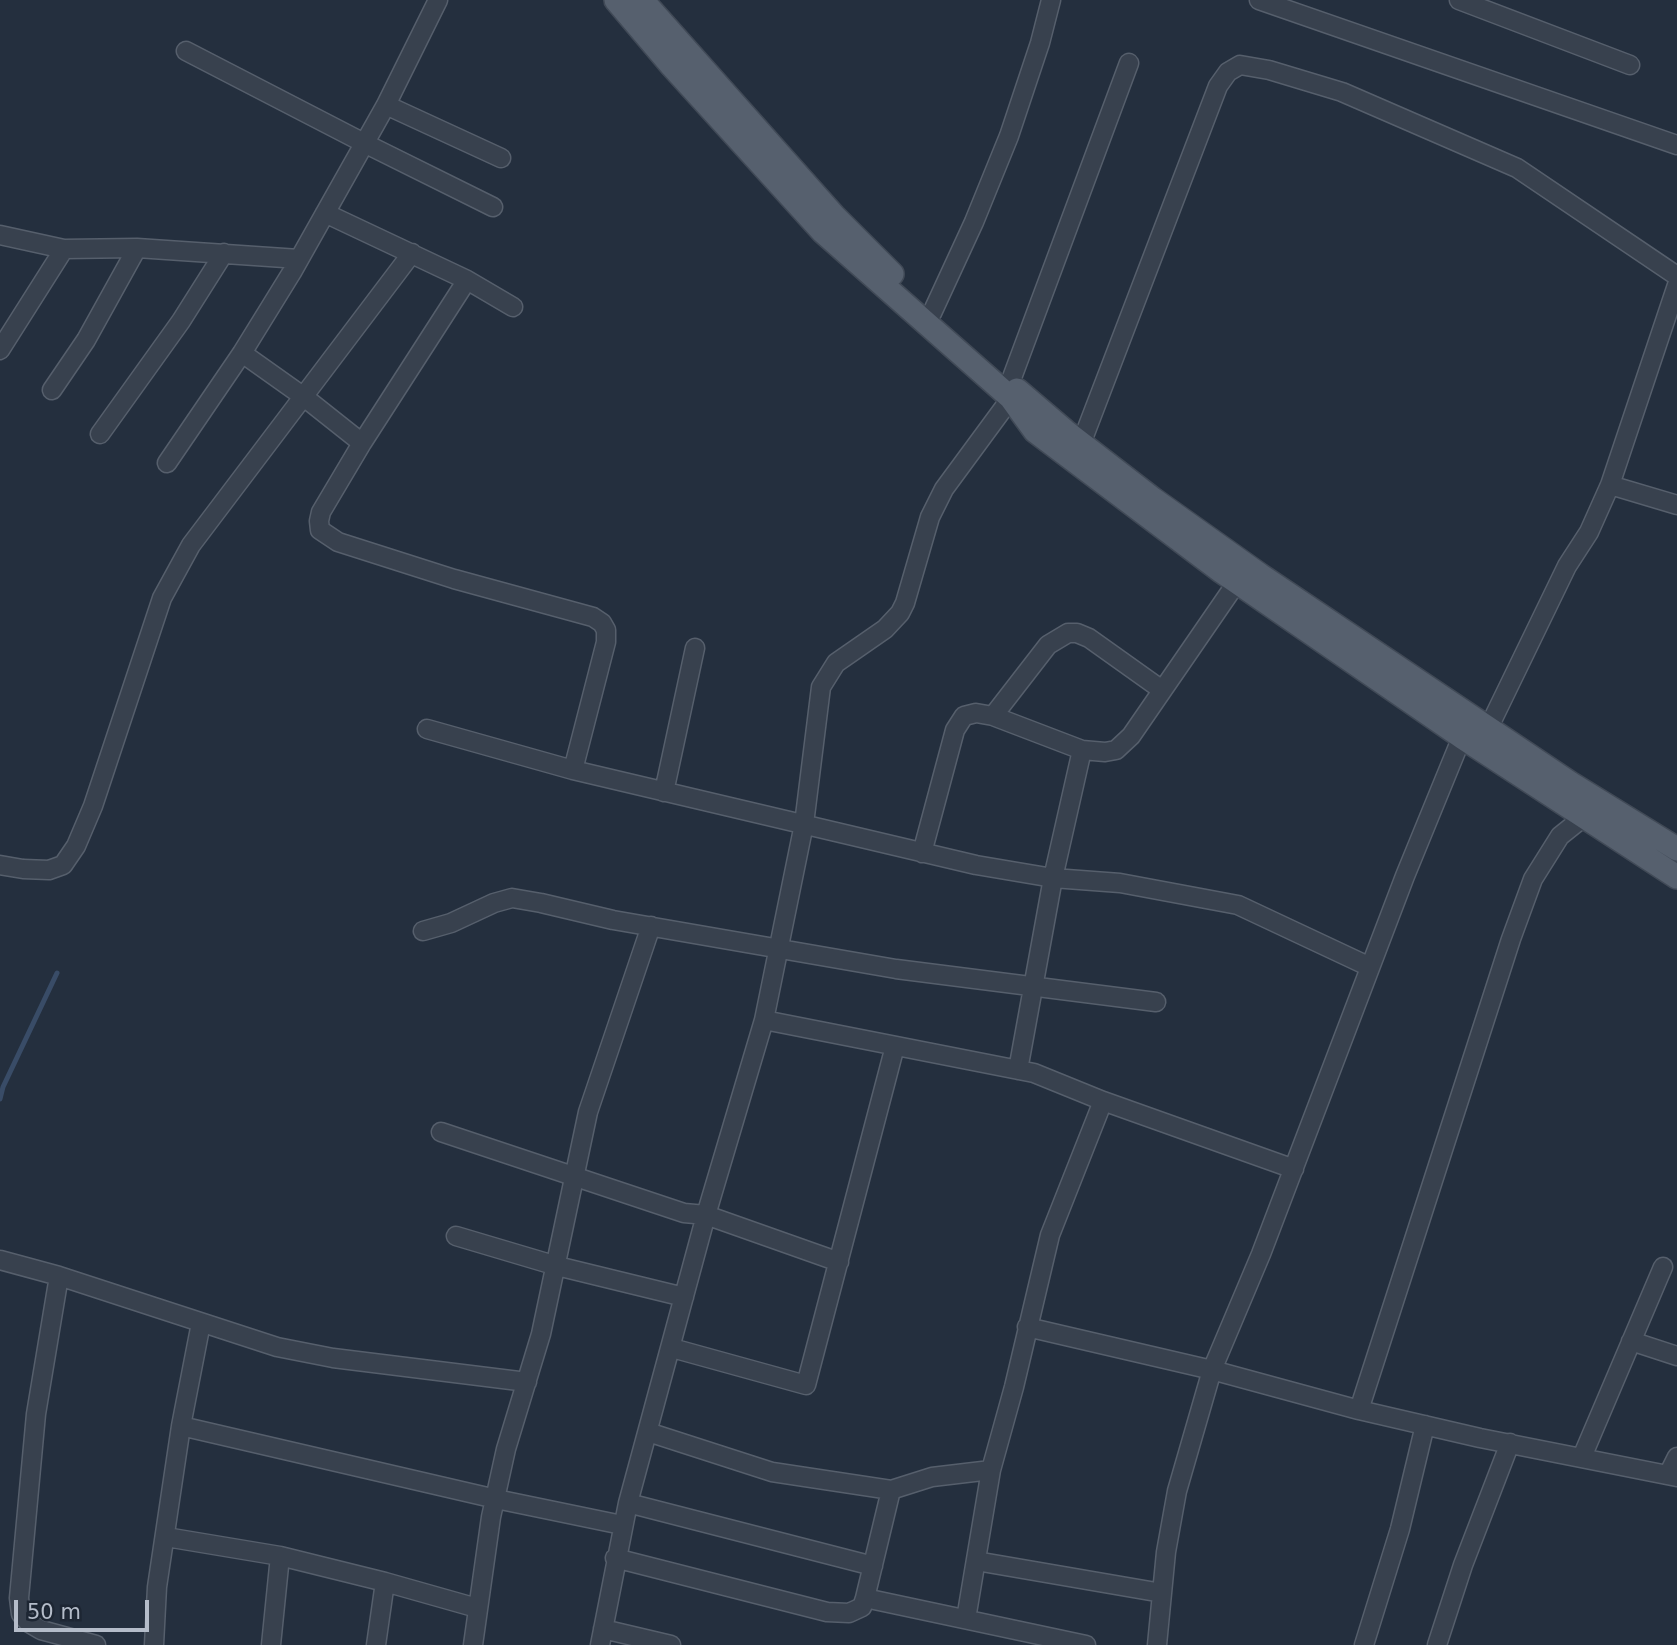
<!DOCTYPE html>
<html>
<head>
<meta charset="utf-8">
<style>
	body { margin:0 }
	#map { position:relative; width:1677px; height:1645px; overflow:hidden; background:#242f3e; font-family:"DejaVu Sans",sans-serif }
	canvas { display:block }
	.scale { position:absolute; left:14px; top:1600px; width:135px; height:32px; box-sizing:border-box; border:4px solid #b4bcc9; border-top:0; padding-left:9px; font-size:21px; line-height:24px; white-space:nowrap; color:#b4bcc9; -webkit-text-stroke:5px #1d2633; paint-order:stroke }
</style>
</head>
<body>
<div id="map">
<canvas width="1677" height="1645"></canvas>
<div class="scale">50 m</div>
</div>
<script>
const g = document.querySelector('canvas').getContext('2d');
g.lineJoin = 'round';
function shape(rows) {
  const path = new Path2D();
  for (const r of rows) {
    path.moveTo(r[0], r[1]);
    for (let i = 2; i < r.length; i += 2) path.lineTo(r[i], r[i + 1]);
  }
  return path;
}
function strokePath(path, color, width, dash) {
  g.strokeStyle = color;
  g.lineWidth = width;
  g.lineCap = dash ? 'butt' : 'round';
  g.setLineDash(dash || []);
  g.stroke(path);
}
strokePath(shape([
	[0,1099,3,1087,57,973]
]), '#394c67', 5);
const minor = shape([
	[1259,0,1677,145],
	[1459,0,1630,65],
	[186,51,364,143,493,207],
	[386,105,501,158],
	[325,213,467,280,513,307],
	[0,235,64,249,137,248,299,259],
	[467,280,362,443,321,512,319,521,320,530,338,542,454,579,593,617,602,623,606,630,606,642,573,770],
	[932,313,974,222,1009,136,1040,43,1051,0],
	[0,350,64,249],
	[242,353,304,397,362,443],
	[1010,383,1129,63],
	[52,390,86,340,137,248],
	[100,434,181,321,224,253],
	[1081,444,1218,86,1228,72,1240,65,1269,70,1342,92,1517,168,1677,276],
	[167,463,242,353,292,272,386,105,438,0],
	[1610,485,1677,505],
	[993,716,1048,645,1068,633,1077,633,1089,638,1162,690],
	[427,729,573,770,976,865,1053,878,1120,883,1238,905,1370,967],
	[1488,729,1567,566,1589,532,1610,485,1677,285],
	[664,792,695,648],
	[922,853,955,730,964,716,976,713,993,716,1082,750,1105,752,1116,750,1131,736,1237,582],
	[0,865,23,869,49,870,63,865,76,846,93,806,162,598,191,545,412,253],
	[423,931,451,923,494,903,512,898,541,903,613,920,896,969,1156,1002],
	[764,1020,1034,1073,1103,1101,1050,1235,1014,1387,991,1470,966,1619],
	[1018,1070,1053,878,1082,750],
	[1103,1101,1294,1169],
	[441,1132,684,1213,706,1215,839,1262],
	[456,1236,557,1266,684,1297],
	[0,1260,59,1276,277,1347,333,1358,527,1382],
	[59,1276,36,1414,19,1598,21,1614,29,1623,41,1630,96,1645],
	[1027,1327,1212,1370,1359,1410,1480,1438,1677,1477],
	[1631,1341,1677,1356],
	[672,1348,806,1385,895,1046],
	[1359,1410,1511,939,1533,879,1560,836,1585,816],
	[181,1426,496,1499,622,1525],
	[648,1432,772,1472,891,1490,932,1477,991,1470],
	[1582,1457,1663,1267],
	[1668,1475,1677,1457],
	[628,1503,873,1566],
	[166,1537,280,1556,385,1582,477,1608],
	[615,1558,827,1612,849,1613,862,1607,865,1598,891,1490],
	[976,1561,1162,1593],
	[865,1598,1086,1645],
	[603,1629,671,1645],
	[154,1645,157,1587,181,1426,201,1323],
	[271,1645,280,1556],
	[376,1645,385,1582],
	[473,1645,491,1517,506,1449,541,1334,588,1112,651,926],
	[600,1645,628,1503,706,1215,764,1020,804,824,821,687,836,663,885,629,900,613,905,603,930,517,944,489,1011,398],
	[1157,1645,1166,1552,1177,1491,1212,1370,1261,1254,1405,876,1466,727],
	[1364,1645,1400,1529,1425,1425],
	[1437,1645,1463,1565,1510,1443]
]);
const major = shape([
	[616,0,672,66,823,232,1011,398,1035,431,1221,571,1462,737,1677,877],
	[642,0,834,216,892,274],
	[1017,390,1065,431,1153,499,1260,575,1570,783,1677,849]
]);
strokePath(minor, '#565f6c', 21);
strokePath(major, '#414a57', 26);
strokePath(minor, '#38414e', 18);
strokePath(major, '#56606e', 23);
</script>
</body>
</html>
